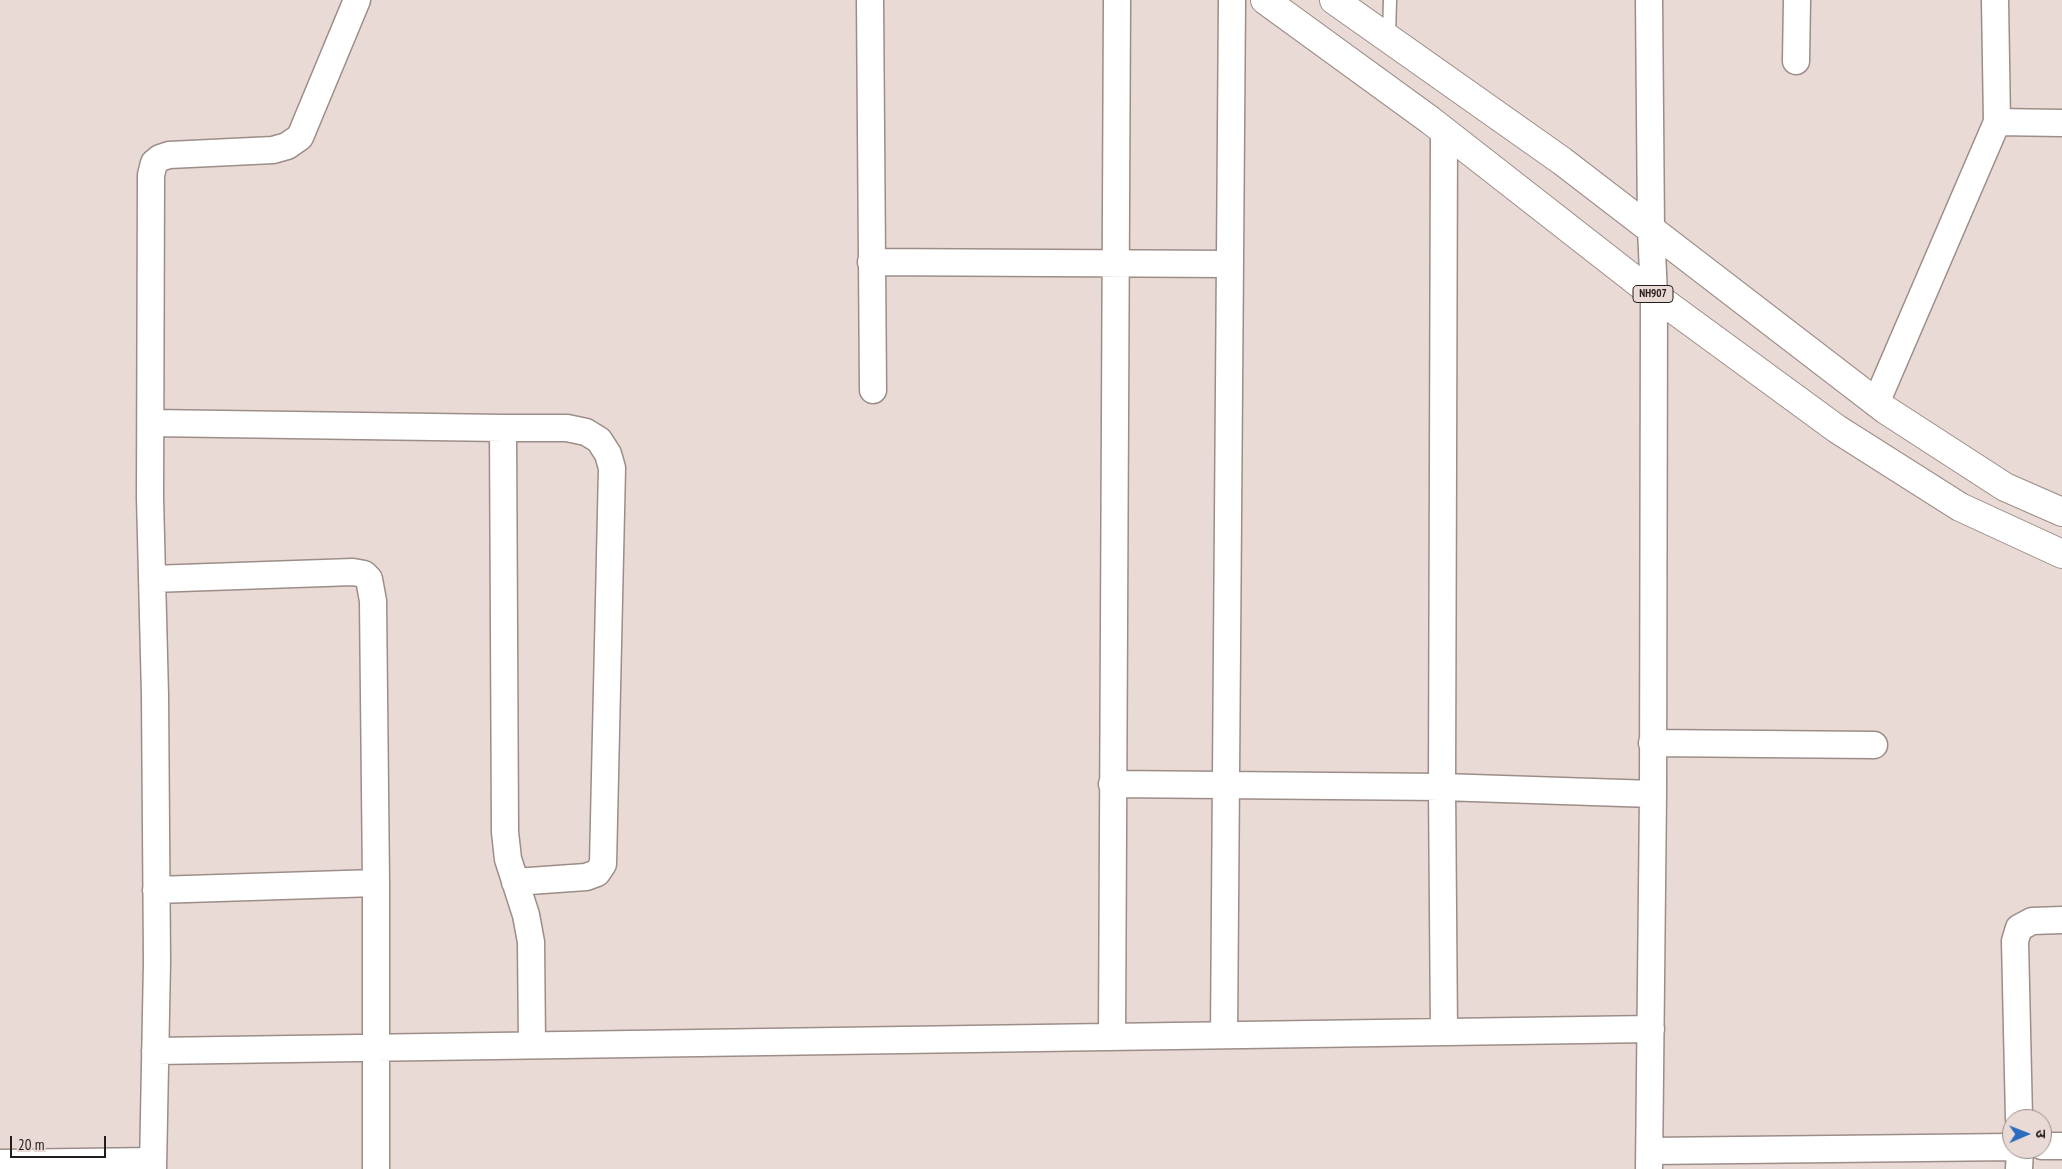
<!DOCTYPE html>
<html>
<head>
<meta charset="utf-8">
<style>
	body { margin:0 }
	#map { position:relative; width:2062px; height:1169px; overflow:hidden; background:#eadad5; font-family:"PT Sans Narrow","Noto Sans Devanagari",sans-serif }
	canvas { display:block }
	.north { position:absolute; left:2002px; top:1109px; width:50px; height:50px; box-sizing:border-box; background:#eadad5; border:1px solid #9a8e8b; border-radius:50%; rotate:89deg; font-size:14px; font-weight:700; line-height:20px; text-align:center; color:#231d1b }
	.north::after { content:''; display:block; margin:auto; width:18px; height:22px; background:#2a6dbf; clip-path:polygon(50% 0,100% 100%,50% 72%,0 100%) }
	.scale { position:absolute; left:10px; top:1136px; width:96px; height:22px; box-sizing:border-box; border:2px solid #231d1b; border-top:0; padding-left:6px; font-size:15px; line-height:18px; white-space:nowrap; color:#231d1b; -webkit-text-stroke:4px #eadad5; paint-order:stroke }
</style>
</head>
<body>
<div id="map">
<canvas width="2062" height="1169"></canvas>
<div class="north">उ</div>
<div class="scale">20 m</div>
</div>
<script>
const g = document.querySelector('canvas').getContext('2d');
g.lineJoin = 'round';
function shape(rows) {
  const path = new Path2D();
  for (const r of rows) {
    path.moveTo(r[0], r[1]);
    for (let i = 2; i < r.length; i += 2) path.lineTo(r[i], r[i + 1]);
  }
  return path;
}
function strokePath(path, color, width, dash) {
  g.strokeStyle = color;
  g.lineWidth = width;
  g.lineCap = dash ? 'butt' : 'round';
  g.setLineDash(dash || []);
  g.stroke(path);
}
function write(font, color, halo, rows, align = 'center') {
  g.font = font + ' "PT Sans Narrow",sans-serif';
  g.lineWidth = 5;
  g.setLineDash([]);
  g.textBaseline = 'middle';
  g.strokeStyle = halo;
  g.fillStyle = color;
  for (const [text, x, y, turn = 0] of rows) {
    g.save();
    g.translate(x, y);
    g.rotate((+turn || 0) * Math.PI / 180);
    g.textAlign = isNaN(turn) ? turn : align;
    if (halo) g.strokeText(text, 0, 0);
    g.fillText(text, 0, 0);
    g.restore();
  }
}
const lane = shape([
	[1389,37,1390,0]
]);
const street = shape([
	[870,0,873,390],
	[1649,0,1651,229,1654,295,1653,794,1649,1169],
	[1796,61,1797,0],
	[1997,122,2062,123],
	[1444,132,1442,787,1444,1032],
	[871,262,1230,264],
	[1876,403,1997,122,1995,0],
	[151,423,503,428,505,832,508,859,526,915,531,942,532,1045],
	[503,428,567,428,586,432,599,440,608,454,612,468,603,864,597,873,586,877,515,882],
	[152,579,353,572,364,574,369,579,373,601,376,883,376,1169],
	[1652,743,1874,745],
	[1112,784,1442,787,1653,794],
	[156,890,376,883],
	[1224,1035,1232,0],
	[1112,1037,1117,0],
	[155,1051,1651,1029],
	[2019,1119,2015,941,2019,928,2032,921,2062,920],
	[2042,1146,2062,1146],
	[1650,1151,2012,1147],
	[0,1163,153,1161],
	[153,1169,157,962,155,695,150,497,151,175,154,163,160,158,169,155,273,150,287,146,300,137,357,0],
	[2019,1169,2020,1149]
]);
const highway = shape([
	[1265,0,1430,120,1654,295,1837,429,1960,507,2062,554],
	[1334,0,1562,161,1886,410,2005,487,2062,512]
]);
strokePath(lane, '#9c8d88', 15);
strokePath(street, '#9c8d88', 29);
strokePath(highway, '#9c8d88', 30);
strokePath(lane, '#fff', 12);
strokePath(street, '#fff', 26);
strokePath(highway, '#fff', 28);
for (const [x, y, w] of [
	[1653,294,40]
]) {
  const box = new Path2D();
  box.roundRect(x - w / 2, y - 8.5, w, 17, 4);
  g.fillStyle = '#eadad5';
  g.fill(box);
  strokePath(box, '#231d1b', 1);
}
write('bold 11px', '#231d1b', null, [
	["NH907",1653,294]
]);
</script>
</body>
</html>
